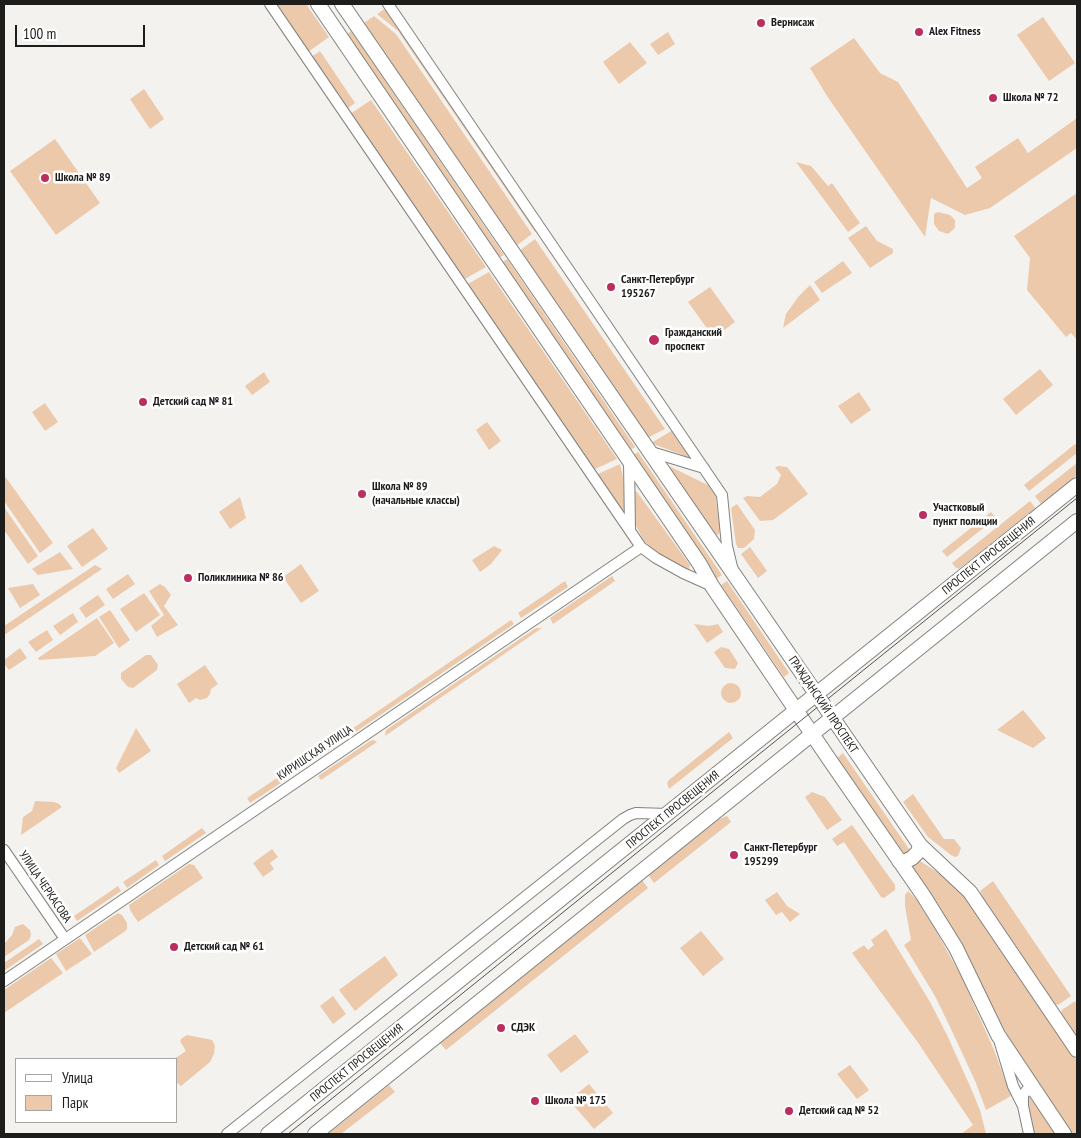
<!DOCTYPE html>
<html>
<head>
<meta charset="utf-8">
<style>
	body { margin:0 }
	#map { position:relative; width:1081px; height:1138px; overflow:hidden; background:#f3f2ee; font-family:"PT Sans Narrow",sans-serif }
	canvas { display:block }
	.frame { position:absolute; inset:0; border:5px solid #1d1d1b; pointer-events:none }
	.legend { position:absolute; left:15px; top:1058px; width:162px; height:65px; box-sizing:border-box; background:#fff; border:1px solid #a5a5a4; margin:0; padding:6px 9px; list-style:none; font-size:15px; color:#1d1d1b }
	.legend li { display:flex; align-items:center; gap:10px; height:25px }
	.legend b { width:25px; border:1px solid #a5a5a4 }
	.scale { position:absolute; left:15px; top:25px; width:130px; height:22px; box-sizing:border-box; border:2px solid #1d1d1b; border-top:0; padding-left:6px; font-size:15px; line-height:18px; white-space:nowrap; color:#1d1d1b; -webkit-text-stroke:4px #fff; paint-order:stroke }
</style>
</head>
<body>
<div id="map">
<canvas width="1081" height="1138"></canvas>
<div class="frame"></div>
<ul class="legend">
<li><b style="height:6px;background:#fff"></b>Улица</li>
<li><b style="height:14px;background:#edc9ac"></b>Парк</li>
</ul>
<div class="scale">100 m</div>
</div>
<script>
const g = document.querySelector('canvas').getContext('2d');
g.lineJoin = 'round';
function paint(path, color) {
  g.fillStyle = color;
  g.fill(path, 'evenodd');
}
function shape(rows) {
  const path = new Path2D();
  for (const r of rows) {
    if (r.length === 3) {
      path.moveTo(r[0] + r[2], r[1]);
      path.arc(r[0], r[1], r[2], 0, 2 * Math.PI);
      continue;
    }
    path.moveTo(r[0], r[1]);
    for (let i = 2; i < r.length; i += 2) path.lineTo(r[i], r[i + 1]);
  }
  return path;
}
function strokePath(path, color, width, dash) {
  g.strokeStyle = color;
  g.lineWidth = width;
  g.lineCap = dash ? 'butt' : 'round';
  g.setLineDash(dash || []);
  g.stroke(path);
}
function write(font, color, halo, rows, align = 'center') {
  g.font = font + ' "PT Sans Narrow",sans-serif';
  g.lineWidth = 5;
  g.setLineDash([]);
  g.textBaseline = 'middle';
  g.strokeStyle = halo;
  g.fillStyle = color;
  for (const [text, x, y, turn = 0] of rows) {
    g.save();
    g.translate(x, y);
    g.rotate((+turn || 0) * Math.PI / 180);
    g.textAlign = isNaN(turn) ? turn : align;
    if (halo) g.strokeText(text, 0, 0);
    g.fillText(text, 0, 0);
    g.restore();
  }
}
paint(shape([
	[275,4,306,4,329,37,308,52],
	[386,8,537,231,535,232,398,31,377,14],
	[374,16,396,34,532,234,516,246,364,23],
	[1043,17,1075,63,1049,81,1017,35],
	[351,31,504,255,498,258,346,35],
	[668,32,675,44,658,55,650,44],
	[854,38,880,73,898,82,967,188,982,178,975,167,1018,138,1028,153,1077,118,1077,148,990,208,965,215,931,198,925,237,827,96,810,68],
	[630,42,647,63,619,84,603,62],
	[320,51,355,103,347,109,311,57],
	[144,89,164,119,150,129,130,99],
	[371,100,486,267,463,280,350,114],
	[55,139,100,203,56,235,10,171],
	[796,162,811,166,828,186,832,183,860,223,848,232],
	[1077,193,1077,340,1071,333,1066,337,1027,290,1030,258,1014,236],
	[938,212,950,215,955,220,955,228,948,234,939,231,934,224,934,214],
	[866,226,877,241,893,249,893,253,870,268,848,238],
	[535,239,665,429,647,438,519,251],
	[507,259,635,447,629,451,501,263],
	[843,261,852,273,822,293,814,282],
	[489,272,617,459,593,470,466,285],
	[810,285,820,300,783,328,786,314,798,297],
	[710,287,735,322,714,338,688,302],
	[1040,369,1053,385,1016,415,1003,399],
	[264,372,270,382,252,395,245,386],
	[859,392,871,410,851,424,838,406],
	[45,403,58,422,45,431,32,412],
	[487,422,501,441,489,450,476,430],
	[673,430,690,457,690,458,651,443],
	[1075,444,1077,446,1077,453,1029,491,1024,485],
	[638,452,722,575,716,579,632,456],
	[1077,463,1077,475,1041,504,1035,496],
	[620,464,623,477,625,509,622,511,596,475],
	[669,466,712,487,715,491,720,531,718,535,715,534,668,467],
	[779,466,787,467,808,494,773,520,760,521,743,498,747,496,760,497,777,484,781,475,775,467],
	[4,475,53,543,40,553,4,501],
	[634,491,637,492,690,565,689,569,687,570,655,553,643,539,635,524,632,493],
	[240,497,246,518,230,529,219,512],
	[1030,501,1036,509,959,569,955,567,952,563],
	[737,504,755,530,754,539,744,548,738,548,736,544,731,508],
	[4,507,38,556,28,564,4,530],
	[991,512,996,518,947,557,942,551],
	[93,528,108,549,82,567,67,546],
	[494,546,502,550,491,564,480,572,472,560],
	[750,547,767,571,758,578,741,554],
	[60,552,73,569,38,575,32,569],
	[301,564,319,591,301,603,283,577],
	[95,565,102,569,4,635,4,626],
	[128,574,135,584,113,599,106,589],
	[612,576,615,581,553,624,550,618],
	[565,581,568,587,521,618,518,613],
	[727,581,789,673,784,677,721,585],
	[33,584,40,595,20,608,8,588],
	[160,584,165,587,171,595,164,606,178,625,157,637,151,626,164,615,149,591],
	[144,593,160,615,136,632,120,609],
	[98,595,105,605,86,618,79,608],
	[110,610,130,640,119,648,99,617],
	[73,613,78,622,60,635,53,626],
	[97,618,114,643,95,656,39,660,38,658],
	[511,620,514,624,310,763,308,759],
	[694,624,709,626,718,624,723,632,707,643],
	[536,628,542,628,385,736,386,730],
	[47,630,53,640,36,652,28,642],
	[721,647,729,649,738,663,735,669,725,668,714,652],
	[20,648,27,658,9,670,4,664,4,660],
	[146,655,151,655,158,665,157,670,133,688,128,687,121,679,121,673],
	[205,665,218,684,211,689,210,694,207,698,200,700,196,698,189,703,177,684],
	[731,693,10],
	[1023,710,1046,738,1033,748,997,730],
	[136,728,151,751,119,773,116,768],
	[729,732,733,738,669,789,667,783,669,780],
	[374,740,377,742,321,780,318,776,370,741],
	[843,753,909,849,910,852,905,855,837,758],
	[286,772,287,779,250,803,247,798],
	[812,792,825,797,842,820,827,830,805,797],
	[913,794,944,839,954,839,961,848,958,856,955,857,951,855,928,837,903,802],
	[35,801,54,802,59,804,62,807,21,835,23,817,32,811],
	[727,816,731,822,654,883,648,875,717,820],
	[852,825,895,885,895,890,884,898,881,897,844,842,837,846,832,839],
	[202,828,206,833,165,861,162,856],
	[272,849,278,857,270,863,274,869,263,877,253,863],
	[917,859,951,881,966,898,1077,1061,1077,1134,1071,1134,1030,1074,1013,1047,962,945,938,904,911,865],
	[156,860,159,865,127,888,123,882],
	[189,864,194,865,203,878,138,922,130,910,129,905],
	[642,880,648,888,446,1050,440,1043],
	[993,881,1071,996,1058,1005,1055,1004,983,898,980,891],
	[118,886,121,891,77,921,74,916],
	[908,891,916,899,936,931,962,978,994,1050,1011,1096,986,1110,976,1083,951,1029,935,996,904,945,911,940,905,906,905,895],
	[777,892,787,906,800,914,790,922,782,912,776,915,765,900],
	[118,913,122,915,127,923,127,929,124,932,94,952,85,935],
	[23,924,30,930,31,935,29,940,4,957,4,942,6,942,12,935,15,927],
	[886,929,930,1002,947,1035,970,1086,980,1110,986,1134,961,1134,973,1125,919,1044,852,953,864,945,868,950,874,945,871,940],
	[701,931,724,959,703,976,680,948],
	[80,938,92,954,66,971,56,954],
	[39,939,43,944,4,971,4,963],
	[385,956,398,975,355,1011,339,990],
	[51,958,63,973,4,1013,4,990],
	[333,996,346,1014,333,1024,320,1006],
	[1075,1001,1077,1005,1077,1037,1061,1013,1062,1010],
	[575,1034,589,1052,561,1073,547,1055],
	[187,1035,212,1040,215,1046,214,1054,210,1062,181,1086,176,1082,176,1059,174,1059,186,1051,180,1041,182,1038],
	[850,1065,869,1090,857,1099,837,1074],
	[589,1084,613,1113,594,1129,569,1100],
	[389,1085,395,1092,341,1134,328,1134],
	[1028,1095,1029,1096,1056,1134,1035,1134,1026,1098]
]), '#edc9ac');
const minor = shape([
	[270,4,641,547,656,558,683,573,712,586],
	[388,4,722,495,727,546,732,567],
	[648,451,704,468],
	[629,461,630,530],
	[4,850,65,939],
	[4,981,641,547],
	[1000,1043,1013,1086,1023,1106],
	[227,1134,623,819,630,815,636,813,668,814],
	[1029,1134,1023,1106,1023,1095,1026,1091,1034,1090]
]);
const secondary = shape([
	[318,4,699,563,712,586,829,759,923,895,956,948,998,1035,1064,1134],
	[342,4,920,845,970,892,1077,1050],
	[899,861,906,861,912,858,918,852,920,845],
	[268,1134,1077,485],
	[315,1134,1077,521]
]);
strokePath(minor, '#82827d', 12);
strokePath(secondary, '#82827d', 16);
strokePath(minor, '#fff', 10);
strokePath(secondary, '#fff', 14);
strokePath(shape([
	[288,1134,1077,498]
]), '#545351', 1);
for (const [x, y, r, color] of [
	[761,23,5,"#bc2e60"],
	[919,32,5,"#bc2e60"],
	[993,98,5,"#bc2e60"],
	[45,178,5,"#bc2e60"],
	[611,287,5,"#bc2e60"],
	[654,340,6,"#bc2e60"],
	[143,402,5,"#bc2e60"],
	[362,494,5,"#bc2e60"],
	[923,515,5,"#bc2e60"],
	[188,578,5,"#bc2e60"],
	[734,855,5,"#bc2e60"],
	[174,947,5,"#bc2e60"],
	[501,1028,5,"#bc2e60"],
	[535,1101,5,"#bc2e60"],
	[789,1111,5,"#bc2e60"]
]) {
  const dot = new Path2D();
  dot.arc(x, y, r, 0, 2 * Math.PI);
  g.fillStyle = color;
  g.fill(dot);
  strokePath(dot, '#fff', 2);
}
write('bold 12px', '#1d1d1b', '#fff', [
	["Вернисаж",771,23],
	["Alex Fitness",929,32],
	["Школа № 72",1003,98],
	["Школа № 89",55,178],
	["Санкт-Петербург",621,280],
	["195267",621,294],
	["Гражданский",665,333],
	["проспект",665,347],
	["Детский сад № 81",153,402],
	["Школа № 89",372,487],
	["(начальные классы)",372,501],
	["Участковый",933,508],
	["пункт полиции",933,522],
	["Поликлиника № 86",198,578],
	["Санкт-Петербург",744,848],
	["195299",744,862],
	["Детский сад № 61",184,947],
	["СДЭК",511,1028],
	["Школа № 175",545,1101],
	["Детский сад № 52",799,1111]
], 'left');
write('12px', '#1d1d1b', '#fff', [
	["ПРОСПЕКТ ПРОСВЕЩЕНИЯ",989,556,-39],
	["ГРАЖДАНСКИЙ ПРОСПЕКТ",823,705,56],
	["КИРИШСКАЯ УЛИЦА",315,753,-34],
	["ПРОСПЕКТ ПРОСВЕЩЕНИЯ",673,810,-39],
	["УЛИЦА ЧЕРКАСОВА",45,887,56],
	["ПРОСПЕКТ ПРОСВЕЩЕНИЯ",357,1063,-39]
]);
</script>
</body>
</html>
